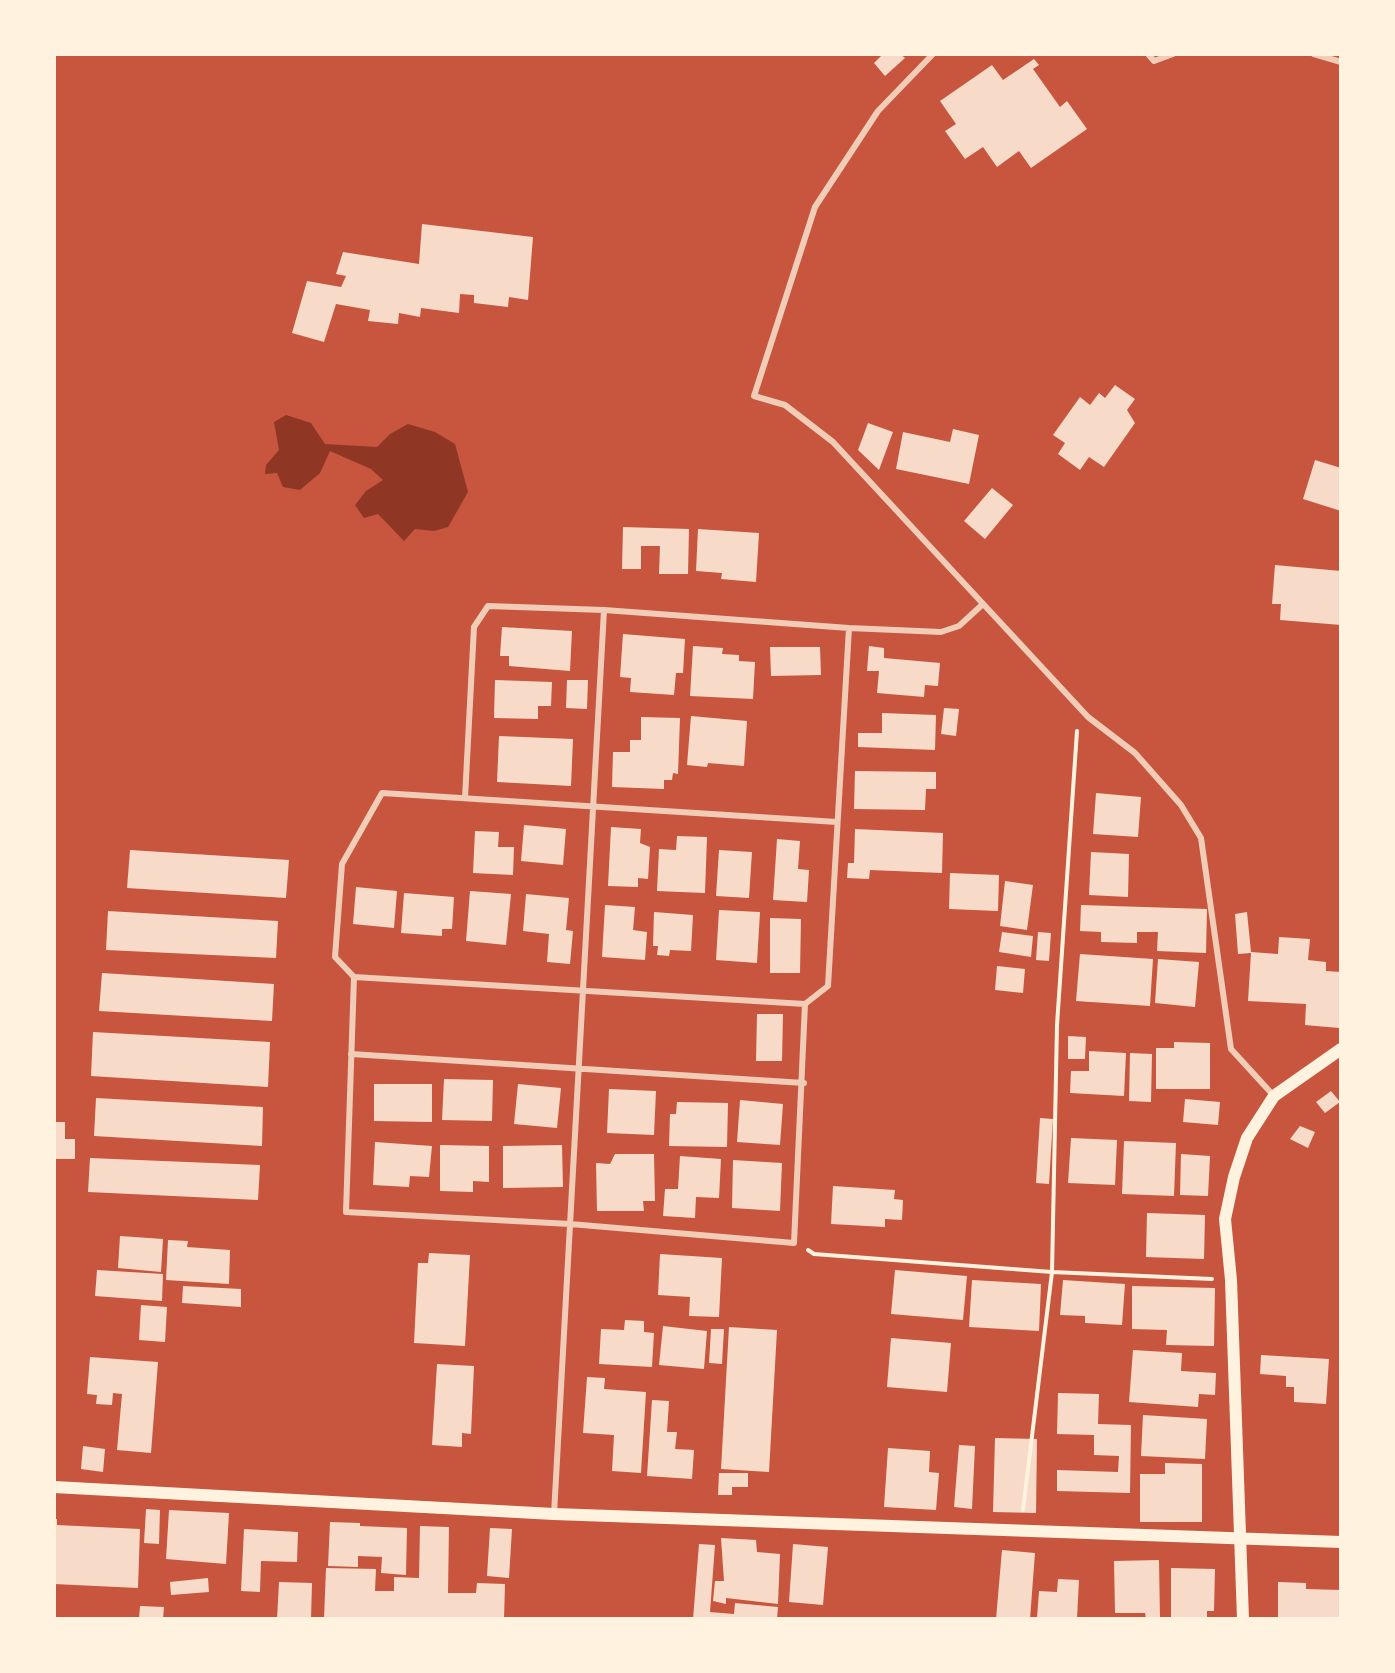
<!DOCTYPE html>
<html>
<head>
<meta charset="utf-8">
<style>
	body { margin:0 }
	#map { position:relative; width:1395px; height:1673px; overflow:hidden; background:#c8553d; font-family:Roboto,sans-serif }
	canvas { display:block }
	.frame { position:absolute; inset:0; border:56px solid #fff3e0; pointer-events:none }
</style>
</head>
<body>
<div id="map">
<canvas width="1395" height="1673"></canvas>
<div class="frame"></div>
</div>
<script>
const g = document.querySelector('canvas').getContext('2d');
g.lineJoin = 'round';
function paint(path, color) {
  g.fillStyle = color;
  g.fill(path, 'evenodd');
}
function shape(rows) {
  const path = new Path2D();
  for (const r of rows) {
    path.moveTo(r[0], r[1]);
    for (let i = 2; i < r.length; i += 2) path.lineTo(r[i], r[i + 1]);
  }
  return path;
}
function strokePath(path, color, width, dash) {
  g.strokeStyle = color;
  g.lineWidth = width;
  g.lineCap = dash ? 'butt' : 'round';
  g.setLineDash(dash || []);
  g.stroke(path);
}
paint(shape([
	[286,415,311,423,325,444,377,447,390,434,408,424,435,432,455,444,468,492,448,527,434,531,415,529,404,541,378,514,364,518,355,505,366,491,383,480,371,469,330,451,320,473,300,490,283,487,277,473,265,474,266,465,279,450,274,422]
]), '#8f3625');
paint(shape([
	[883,54,900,54,905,58,885,76,874,63],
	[1034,59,1039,65,1033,69,1060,107,1067,101,1087,129,1031,168,1019,151,997,167,983,147,965,159,945,131,956,124,940,101,992,65,1003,80],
	[422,224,533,237,528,300,509,297,508,307,474,303,474,295,460,294,459,313,421,308,420,317,399,313,398,324,368,321,370,310,336,304,324,342,292,333,307,281,341,287,346,276,336,274,343,252,419,264],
	[1115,385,1135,399,1127,410,1135,423,1104,467,1089,457,1080,470,1058,454,1065,443,1053,435,1080,397,1090,405,1099,393,1105,398],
	[868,423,893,432,879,470,858,450],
	[953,429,979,435,969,484,896,469,903,432,950,442],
	[1315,460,1341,468,1341,511,1303,499],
	[992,488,1013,505,985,539,964,521],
	[623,527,689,529,688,574,659,574,660,546,641,546,641,569,622,569],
	[698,529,759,533,756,582,721,579,722,573,696,571],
	[1275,565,1341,571,1341,625,1280,620,1281,604,1272,604],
	[502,627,572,631,570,671,509,666,509,656,500,656],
	[623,634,685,639,683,673,676,673,674,695,630,692,631,678,620,677],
	[693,646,723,648,722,654,739,655,739,661,755,662,753,699,690,696],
	[869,646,884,648,884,658,940,663,938,686,925,685,924,697,877,693,879,671,867,671],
	[770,647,820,647,821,675,771,676],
	[495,680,552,682,551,706,538,706,538,719,494,718],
	[567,680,588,680,587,709,566,708],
	[944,708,959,709,956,736,941,734],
	[882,713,936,715,935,750,858,747,858,733,882,733],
	[691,716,747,721,744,766,708,763,707,767,687,765],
	[641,717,680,718,678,774,673,773,672,780,664,780,664,789,612,787,613,752,630,752,630,740,641,740],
	[499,736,573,739,571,786,497,782],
	[855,771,936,772,936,789,926,789,925,810,854,809],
	[1096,793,1141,797,1138,837,1093,834],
	[524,825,566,829,563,865,521,861],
	[611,827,641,829,640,843,650,847,648,879,638,878,638,887,608,886],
	[855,829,943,833,942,873,870,870,869,879,847,878,848,863,854,863],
	[475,831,499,832,498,847,514,847,513,875,473,873],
	[677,836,707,837,705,893,657,891,659,849,676,850],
	[777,839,800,841,798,869,809,870,807,902,773,900],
	[130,850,289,860,286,898,127,888],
	[719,850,752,852,749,898,716,896],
	[1091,852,1129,854,1128,897,1089,895],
	[950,873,999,875,998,911,949,909],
	[1005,881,1033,885,1027,930,1000,926],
	[356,887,397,891,394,928,353,924],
	[470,891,511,894,506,945,466,941],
	[404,893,454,897,452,929,442,929,442,936,401,933],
	[526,894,569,898,566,930,573,931,570,964,547,962,549,934,523,931],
	[605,905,635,907,633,930,647,932,645,960,602,957],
	[1081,905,1207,909,1206,953,1157,951,1158,932,1137,932,1137,943,1101,942,1101,932,1080,931],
	[719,910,760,912,757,963,716,960],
	[108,911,278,921,276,958,106,950],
	[654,912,693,915,691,951,670,950,669,956,657,955,658,946,653,946],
	[1247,912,1251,952,1278,954,1279,937,1310,939,1308,960,1326,962,1326,971,1341,972,1339,1028,1305,1025,1306,1004,1248,1001,1251,953,1238,954,1235,914],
	[770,918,801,919,800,973,770,973],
	[1002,932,1033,936,1031,957,999,952],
	[1038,932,1051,933,1049,961,1036,960],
	[1080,954,1153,959,1150,1006,1076,1001],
	[1158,959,1199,962,1195,1007,1155,1003],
	[997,966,1025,969,1023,993,995,990],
	[102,973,274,984,272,1021,99,1011],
	[757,1014,783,1014,782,1061,756,1061],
	[93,1032,270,1042,268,1087,91,1076],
	[1068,1036,1086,1037,1085,1059,1068,1059],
	[1174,1042,1210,1043,1210,1089,1156,1089,1156,1048,1174,1048],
	[1089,1051,1126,1053,1124,1096,1070,1093,1071,1071,1089,1071],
	[1130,1053,1152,1054,1151,1102,1129,1101],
	[444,1079,493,1080,492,1121,442,1120],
	[374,1084,432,1084,432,1122,374,1121],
	[518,1084,561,1088,557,1128,514,1124],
	[609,1089,656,1091,654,1135,607,1133],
	[1331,1091,1340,1102,1325,1113,1316,1102],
	[96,1098,263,1107,262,1146,94,1136],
	[1185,1099,1220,1102,1218,1125,1183,1122],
	[740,1100,783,1104,780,1145,737,1142],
	[677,1102,728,1103,727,1147,669,1146,670,1114,676,1114],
	[1040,1118,1053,1119,1049,1184,1036,1183],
	[54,1122,65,1122,65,1139,75,1139,75,1159,54,1159],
	[1300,1126,1315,1132,1308,1148,1290,1139],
	[1071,1138,1117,1140,1115,1185,1068,1183],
	[1124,1141,1176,1143,1174,1196,1122,1194],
	[375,1142,432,1146,429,1177,410,1176,409,1187,373,1185],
	[440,1145,489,1146,489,1182,473,1181,473,1192,440,1191],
	[562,1145,563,1187,503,1188,503,1146],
	[615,1154,654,1154,655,1201,643,1201,644,1211,597,1211,596,1163,610,1164],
	[1181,1154,1210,1156,1208,1196,1180,1195],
	[680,1156,721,1159,719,1198,696,1197,695,1218,663,1216,665,1189,678,1189],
	[90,1158,260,1165,258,1200,88,1192],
	[733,1160,782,1163,780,1211,732,1208],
	[833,1186,895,1190,894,1199,903,1200,902,1220,885,1219,885,1227,831,1224],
	[1147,1213,1205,1215,1204,1259,1146,1257],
	[120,1236,163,1239,161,1272,118,1268],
	[168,1240,188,1241,187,1247,230,1250,229,1284,166,1280],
	[429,1253,470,1255,465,1346,414,1343,418,1263,428,1263],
	[660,1254,722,1258,719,1317,689,1316,690,1297,658,1295],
	[97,1270,163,1274,162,1301,95,1296],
	[895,1270,967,1276,963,1320,891,1314],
	[972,1280,1041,1284,1039,1331,969,1327],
	[1063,1280,1125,1284,1122,1325,1085,1323,1085,1316,1060,1315],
	[183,1286,241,1289,241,1307,182,1303],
	[1132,1286,1215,1288,1214,1346,1166,1345,1167,1330,1132,1329],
	[141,1305,167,1307,165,1342,139,1340],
	[625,1320,644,1321,644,1332,654,1333,652,1367,599,1364,601,1329,624,1330],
	[663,1326,707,1331,704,1369,659,1365],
	[729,1327,777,1330,769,1472,721,1469],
	[711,1329,724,1329,722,1364,709,1363],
	[891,1338,951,1343,947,1392,887,1387],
	[1133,1350,1182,1353,1181,1371,1216,1373,1215,1395,1199,1394,1198,1407,1129,1402],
	[1261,1355,1329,1359,1326,1404,1294,1402,1294,1387,1286,1387,1286,1376,1260,1374],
	[90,1357,158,1362,151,1453,117,1450,122,1394,113,1393,112,1405,96,1404,97,1395,87,1394],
	[437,1364,474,1366,471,1434,462,1433,462,1447,432,1445],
	[587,1377,605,1378,604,1389,646,1392,641,1473,612,1471,614,1435,583,1433],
	[1058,1393,1099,1394,1098,1424,1131,1425,1130,1493,1057,1491,1057,1470,1118,1472,1119,1456,1094,1455,1094,1435,1057,1434],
	[652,1400,669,1401,667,1432,677,1432,675,1449,694,1450,692,1479,647,1476],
	[1143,1415,1207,1419,1205,1459,1141,1456],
	[995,1438,1037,1439,1036,1513,993,1512],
	[959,1445,975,1446,972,1509,954,1507],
	[83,1446,105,1449,103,1472,81,1469],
	[888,1448,930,1451,929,1472,939,1473,936,1510,884,1507],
	[1165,1463,1202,1464,1202,1522,1140,1522,1140,1474,1165,1474],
	[719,1473,748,1473,748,1487,732,1487,732,1495,718,1495],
	[146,1509,160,1510,159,1544,144,1543],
	[169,1510,229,1513,226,1564,166,1559],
	[54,1519,57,1519,57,1525,140,1529,138,1588,54,1584],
	[330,1522,360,1523,360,1526,407,1528,406,1575,381,1573,382,1557,358,1556,358,1567,328,1566],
	[420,1526,449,1527,448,1593,476,1593,477,1583,505,1584,504,1619,324,1619,326,1568,376,1569,375,1591,394,1591,394,1577,419,1578],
	[490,1528,512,1529,509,1578,487,1576],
	[244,1529,298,1532,297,1562,261,1561,260,1592,241,1591],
	[721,1538,756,1540,757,1552,780,1554,778,1604,726,1598,726,1604,713,1601,715,1581,724,1581],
	[699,1544,715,1545,710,1612,734,1614,735,1603,778,1607,777,1619,693,1619],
	[793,1544,828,1547,823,1605,789,1602],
	[1002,1550,1035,1553,1030,1619,996,1619],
	[1159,1560,1160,1619,1146,1619,1145,1613,1115,1613,1114,1561],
	[1171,1568,1215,1569,1214,1611,1207,1611,1207,1619,1171,1619],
	[208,1578,209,1592,171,1595,170,1582],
	[1058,1579,1079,1580,1077,1619,1037,1618,1039,1591,1057,1592],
	[279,1582,312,1583,311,1619,277,1619],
	[1278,1582,1306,1583,1306,1589,1341,1590,1341,1619,1278,1619],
	[140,1606,164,1607,163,1619,139,1619]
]), '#f7dbc8');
strokePath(shape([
	[808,1250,814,1254,1052,1272,1212,1279],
	[1023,1510,1052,1272,1057,1025,1077,731]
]), '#fff3e0', 4);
strokePath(shape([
	[933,54,878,111,815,207,754,396,785,405,833,442,1088,717,1135,753,1181,805,1201,838,1231,1049,1274,1096],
	[1148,54,1154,61,1173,54],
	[1314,54,1341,62],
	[465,798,474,627,488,606,604,610,849,628,941,632,959,626,983,604],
	[837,822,382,793,342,864,335,957,354,977,805,1004,828,986,849,628],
	[354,977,346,1212,570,1224,794,1243,805,1004],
	[351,1054,804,1083],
	[554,1514,604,610]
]), '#f1ccb7', 6);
strokePath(shape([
	[54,1487,554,1514,1341,1542],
	[1243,1619,1231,1280,1225,1219,1234,1177,1247,1138,1274,1096,1341,1049]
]), '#fff3e0', 12);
</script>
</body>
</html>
